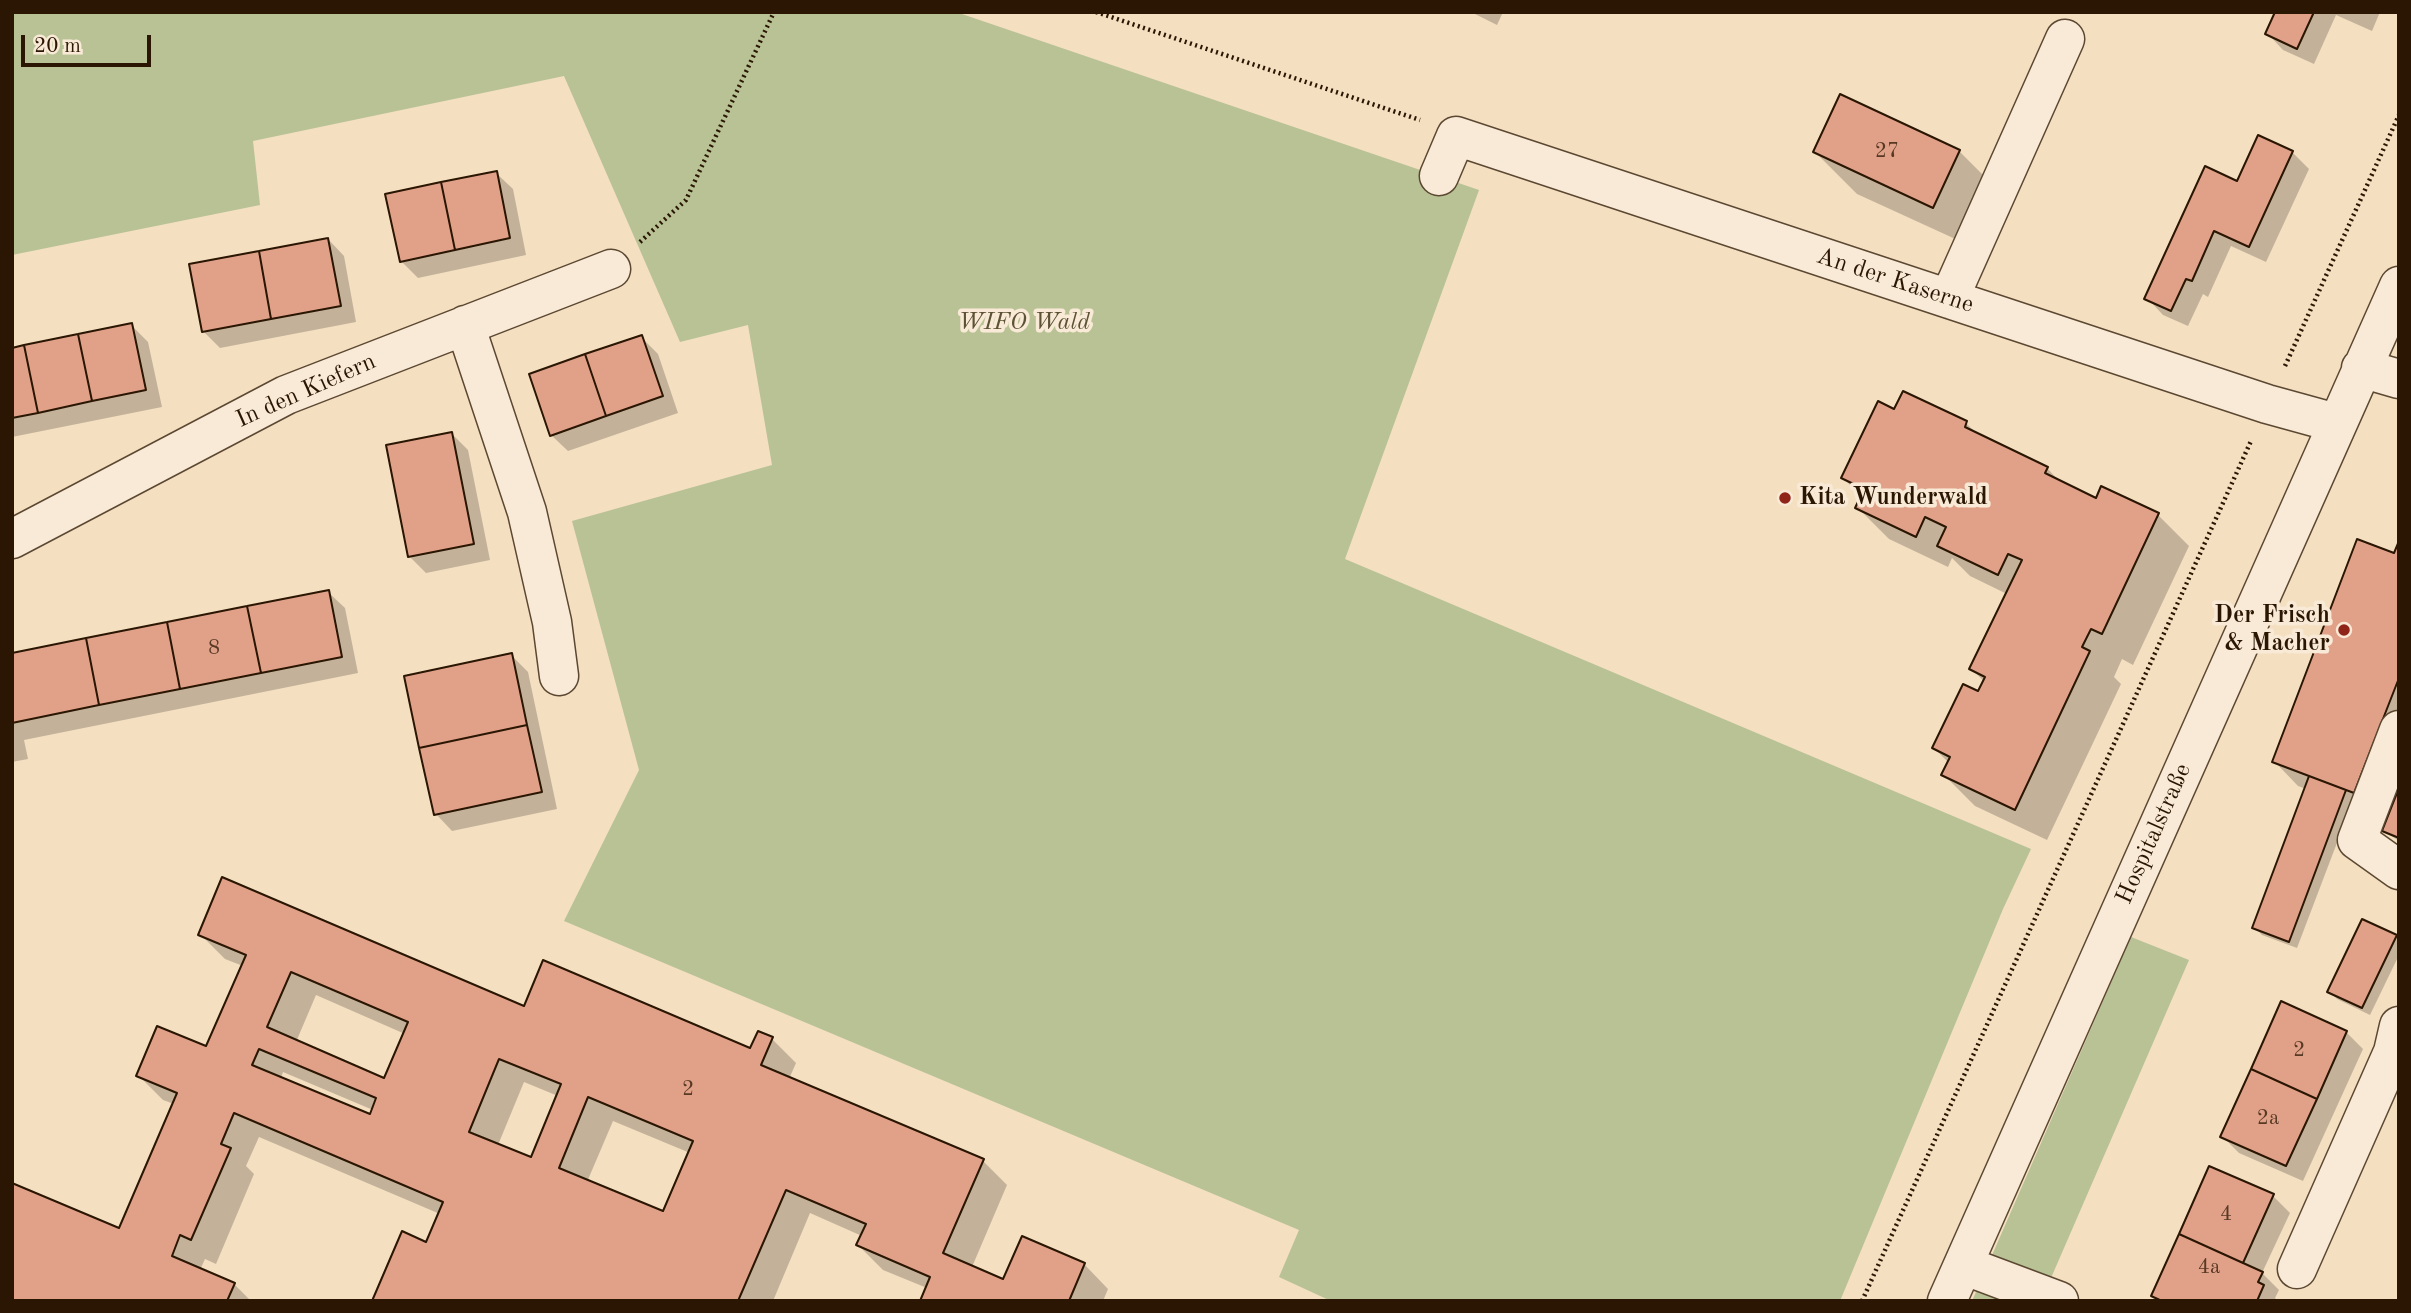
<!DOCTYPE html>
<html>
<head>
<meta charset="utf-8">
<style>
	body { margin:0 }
	#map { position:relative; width:2411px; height:1313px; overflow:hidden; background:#f4dfc0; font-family:"Old Standard TT",serif }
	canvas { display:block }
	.frame { position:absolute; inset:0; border:14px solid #2a1602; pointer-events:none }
	.scale { position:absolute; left:21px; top:35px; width:130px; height:32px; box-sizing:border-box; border:4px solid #2a1602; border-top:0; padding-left:9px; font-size:21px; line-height:24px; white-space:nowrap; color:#2a1602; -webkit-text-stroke:5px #f8ead6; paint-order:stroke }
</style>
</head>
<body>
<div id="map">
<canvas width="2411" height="1313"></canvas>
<div class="frame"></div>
<div class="scale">20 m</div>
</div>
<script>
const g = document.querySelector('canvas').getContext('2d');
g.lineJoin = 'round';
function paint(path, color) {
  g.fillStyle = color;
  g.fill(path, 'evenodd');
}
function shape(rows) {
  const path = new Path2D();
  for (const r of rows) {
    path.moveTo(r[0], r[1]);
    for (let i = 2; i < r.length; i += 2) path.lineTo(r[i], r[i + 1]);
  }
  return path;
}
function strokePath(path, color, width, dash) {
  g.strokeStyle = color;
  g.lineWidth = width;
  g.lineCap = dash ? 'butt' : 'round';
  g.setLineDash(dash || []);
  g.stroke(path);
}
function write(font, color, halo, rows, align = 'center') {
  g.font = font + ' "Old Standard TT",serif';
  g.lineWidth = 7;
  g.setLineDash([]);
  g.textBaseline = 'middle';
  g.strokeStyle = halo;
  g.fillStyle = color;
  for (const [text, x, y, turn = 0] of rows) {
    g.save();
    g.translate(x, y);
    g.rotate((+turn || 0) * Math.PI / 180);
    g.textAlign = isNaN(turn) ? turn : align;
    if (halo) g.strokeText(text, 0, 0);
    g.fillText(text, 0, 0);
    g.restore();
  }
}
paint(shape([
	[12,12,956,12,1479,190,1345,559,2031,849,2003,909,1840,1301,1331,1301,1279,1277,1299,1230,564,921,639,770,572,521,772,465,748,325,680,342,564,76,253,141,260,205,12,255],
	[2131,937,2189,960,2041,1301,1972,1301]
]), '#b8c295');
paint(shape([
	[1471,12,1503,12,1497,25],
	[2276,12,2380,12,2372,31,2336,15,2314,64,2283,50,2267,33],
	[1959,151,2001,193,1975,248,1857,194,1815,152],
	[2292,152,2309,169,2266,262,2231,246,2208,297,2203,294,2188,326,2163,315,2147,298,2238,183],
	[496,173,513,189,526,255,418,278,401,261],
	[328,239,344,256,356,322,220,348,203,331],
	[131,325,148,342,162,407,12,437,12,350],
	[641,337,658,354,678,413,568,451,551,435],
	[1895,412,1966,423,1979,436,2047,468,2062,484,2097,500,2158,515,2189,546,2133,665,2122,659,2114,677,2121,684,2047,840,1975,806,1943,774,1949,763,1934,748,1985,682,1971,669,2007,594,1970,576,1952,558,1948,567,1889,539,1857,507,1862,497,1843,478],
	[452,434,468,450,490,560,426,573,409,556],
	[2399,546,2399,765,2351,806,2297,948,2262,935,2254,927,2306,789,2298,786,2274,761],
	[328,592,345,608,358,673,24,740,28,759,12,762,12,655],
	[511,655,528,672,557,809,452,831,436,814],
	[2399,793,2399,841,2384,831],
	[200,934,525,1008,751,1050,772,1039,796,1063,789,1079,983,1161,1007,1185,972,1267,1004,1281,1084,1264,1108,1289,1103,1301,922,1301,927,1288,883,1270,858,1245,862,1236,810,1213,773,1301,374,1301,427,1244,440,1214,259,1137,246,1166,254,1174,216,1264,205,1259,200,1270,234,1284,251,1301,12,1301,120,1230,174,1104,163,1100,138,1075,207,1049,243,966,225,959],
	[316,995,405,1034,385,1080,296,1042],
	[283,1072,373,1110,371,1116,281,1078],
	[524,1082,558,1096,532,1159,498,1145],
	[613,1121,690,1153,664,1214,587,1182],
	[2396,937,2399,940,2399,955,2370,1015,2337,999,2329,991],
	[2346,1032,2363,1049,2303,1181,2239,1153,2222,1136],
	[2273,1196,2290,1213,2262,1273,2279,1290,2275,1298,2278,1301,2158,1301,2153,1296]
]), '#0003');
const building = shape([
	[2275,12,2314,12,2297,49,2265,34,2275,12],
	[1840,94,1960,150,1933,208,1813,152,1840,94],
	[2258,135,2293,151,2249,247,2214,231,2192,281,2186,279,2171,311,2144,299,2205,166,2237,181,2258,135],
	[497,171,510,238,455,250,441,182,497,171],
	[441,182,455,250,400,262,385,194,441,182],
	[328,238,341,306,271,319,259,251,328,238],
	[259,251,271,319,202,332,189,264,259,251],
	[132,323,146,390,92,401,78,334,132,323],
	[78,334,92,401,38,413,24,345,78,334],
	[642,335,663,396,606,416,585,354,642,335],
	[24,345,38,413,12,418,12,348,24,345],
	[585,354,606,416,550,436,529,374,585,354],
	[1903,391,1967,421,1965,427,2048,467,2045,473,2096,498,2101,486,2159,513,2102,634,2091,629,2082,647,2090,651,2015,810,1941,775,1950,757,1932,748,1963,684,1978,691,1985,677,1969,669,2022,560,2008,554,1998,575,1937,546,1946,527,1925,517,1916,537,1855,508,1864,489,1841,478,1878,401,1894,409,1903,391],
	[452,432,474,544,408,557,386,445,452,432],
	[2357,539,2394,553,2399,541,2399,678,2354,793,2272,762,2357,539],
	[329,590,342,657,261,673,247,606,329,590],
	[247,606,261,673,180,689,167,622,247,606],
	[167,622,180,689,99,705,86,638,167,622],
	[86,638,99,705,12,723,12,653,86,638],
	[512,653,527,725,419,748,404,676,512,653],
	[527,725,542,792,434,815,419,748,527,725],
	[2309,776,2346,790,2289,942,2252,928,2309,776],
	[2399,788,2399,838,2382,831,2399,788],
	[222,877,524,1006,543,960,750,1048,758,1031,773,1037,761,1065,984,1159,943,1253,1003,1279,1022,1236,1085,1263,1069,1301,920,1301,930,1277,856,1245,866,1224,786,1190,738,1301,372,1301,402,1231,426,1242,443,1202,234,1113,221,1144,231,1148,191,1240,180,1235,172,1256,235,1283,227,1301,12,1301,12,1183,119,1228,177,1093,136,1076,157,1026,206,1046,246,955,198,935,222,877],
	[291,972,408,1022,384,1078,267,1027,291,972],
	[259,1049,376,1098,370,1114,252,1065,259,1049],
	[499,1059,561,1084,531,1157,469,1132,499,1059],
	[588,1097,693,1141,663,1211,559,1168,588,1097],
	[2362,919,2397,935,2362,1008,2327,992,2362,919],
	[2281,1001,2347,1031,2317,1099,2251,1069,2281,1001],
	[2251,1069,2317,1099,2286,1166,2220,1137,2251,1069],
	[2209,1166,2274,1194,2243,1263,2179,1234,2209,1166],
	[2179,1234,2263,1272,2258,1282,2264,1285,2257,1301,2162,1301,2151,1296,2179,1234]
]);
paint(building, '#e1a189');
strokePath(building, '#2a1602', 2);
const minor = shape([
	[1439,176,1456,136,2267,404,2336,423],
	[1949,299,2065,39],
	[465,325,527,512,552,622,559,676],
	[2361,368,2399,379],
	[12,539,286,395,611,269],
	[2399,730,2357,840,2399,870],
	[1963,1265,2059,1301],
	[2297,1269,2393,1052,2399,1026],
	[1947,1301,2399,286]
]);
strokePath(minor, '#5c4832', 41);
strokePath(shape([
	[1096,12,1420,120],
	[640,242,686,200,774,12],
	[2285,366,2399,115],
	[1862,1301,2251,441]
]), '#2a1602', 4.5, [2, 3.5]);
strokePath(minor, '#f8ead6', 38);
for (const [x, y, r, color] of [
	[1785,498,7,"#8f2418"],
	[2344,630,7,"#8f2418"]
]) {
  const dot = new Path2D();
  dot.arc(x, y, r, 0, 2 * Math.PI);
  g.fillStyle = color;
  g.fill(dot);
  strokePath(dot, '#f8ead6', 2.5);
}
write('21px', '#583924', null, [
	["27",1887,151],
	["8",214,648],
	["2",2299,1050],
	["2",688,1089],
	["2a",2268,1118],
	["4",2226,1214],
	["4a",2209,1267]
]);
write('24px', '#2a1602', '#f8ead6', [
	["An der Kaserne",1895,281,18],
	["In den Kiefern",306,391,-24],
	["Hospitalstraße",2154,834,-66]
]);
write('italic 24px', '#5c5235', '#f8ead6', [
	["WIFO Wald",1024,323]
]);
write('bold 24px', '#2a1602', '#f8ead6', [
	["Kita Wunderwald",1799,498],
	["Der Frisch",2330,616,"right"],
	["& Macher",2330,644,"right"]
], 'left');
</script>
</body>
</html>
